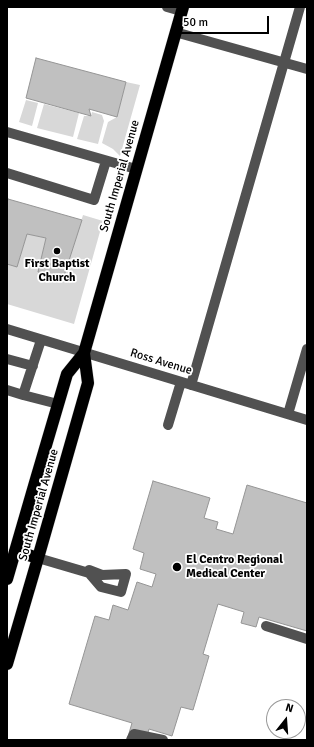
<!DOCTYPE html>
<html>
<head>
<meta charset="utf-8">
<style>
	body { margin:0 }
	#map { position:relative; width:314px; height:747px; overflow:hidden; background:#fff; font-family:Signika,sans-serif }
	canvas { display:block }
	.frame { position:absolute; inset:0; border:8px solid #000; pointer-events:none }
	.north { position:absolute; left:266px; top:699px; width:40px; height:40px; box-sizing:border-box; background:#fff; border:1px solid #999; border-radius:50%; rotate:17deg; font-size:11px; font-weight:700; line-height:16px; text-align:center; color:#000 }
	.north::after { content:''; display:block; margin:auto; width:14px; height:18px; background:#000; clip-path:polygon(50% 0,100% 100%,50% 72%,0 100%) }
	.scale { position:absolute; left:176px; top:16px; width:93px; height:18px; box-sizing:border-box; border:2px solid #000; border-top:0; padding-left:5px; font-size:12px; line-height:14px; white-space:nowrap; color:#000; -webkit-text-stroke:3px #fff; paint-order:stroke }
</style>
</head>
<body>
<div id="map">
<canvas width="314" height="747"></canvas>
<div class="frame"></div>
<div class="north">N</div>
<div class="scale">50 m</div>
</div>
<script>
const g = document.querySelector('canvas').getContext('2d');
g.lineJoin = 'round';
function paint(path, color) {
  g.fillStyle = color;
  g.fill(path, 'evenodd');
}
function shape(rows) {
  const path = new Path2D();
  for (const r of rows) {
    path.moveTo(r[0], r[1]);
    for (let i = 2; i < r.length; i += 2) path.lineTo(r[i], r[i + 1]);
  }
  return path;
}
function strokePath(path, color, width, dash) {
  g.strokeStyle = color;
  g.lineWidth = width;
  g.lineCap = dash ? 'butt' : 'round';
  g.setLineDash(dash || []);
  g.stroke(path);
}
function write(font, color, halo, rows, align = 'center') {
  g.font = font + ' Signika,sans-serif';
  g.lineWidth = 3.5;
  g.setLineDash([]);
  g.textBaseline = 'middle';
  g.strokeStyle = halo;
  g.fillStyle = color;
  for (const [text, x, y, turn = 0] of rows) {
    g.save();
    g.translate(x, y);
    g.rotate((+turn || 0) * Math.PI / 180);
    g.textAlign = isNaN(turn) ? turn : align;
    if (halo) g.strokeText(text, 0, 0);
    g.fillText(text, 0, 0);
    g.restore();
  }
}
paint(shape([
	[126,82,140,85,120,156,113,149,102,143,108,122,117,117],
	[26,100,38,103,32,126,19,122],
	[44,104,79,113,73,137,37,128],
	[92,112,102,115,104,121,98,144,77,139,84,116,91,116],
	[83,215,103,221,74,324,7,304,7,264,17,267,27,234,46,238,38,272,63,279]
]), '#d8d8d8');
const building = shape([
	[36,58,126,82,117,117,89,109,91,116,26,98,36,58],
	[8,199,82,220,63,279,38,272,46,238,27,234,17,267,7,264,7,203,8,199],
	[153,481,210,498,204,518,218,522,216,529,233,534,247,485,307,503,307,631,259,617,256,627,241,623,244,612,218,604,203,654,209,656,193,710,181,707,172,736,149,729,146,740,127,740,132,723,69,704,95,616,109,620,113,605,128,610,137,582,152,587,156,574,140,569,144,553,133,549,153,481]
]);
paint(building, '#c0c0c0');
strokePath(building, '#959595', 1);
const highway = shape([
	[15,551,38,558],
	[7,579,34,486,67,374,84,353,183,7],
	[7,664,38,558,88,383,84,353]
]);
strokePath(highway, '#dbdbdb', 13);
strokePath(shape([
	[167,7,181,11],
	[175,32,307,69],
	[7,132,136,169],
	[7,173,94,200,106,161],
	[7,329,307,420],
	[41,340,23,395,58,404],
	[7,359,33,366],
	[191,385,300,7],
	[7,390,23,395],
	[288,414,307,349],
	[168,425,181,382],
	[38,558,89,573,101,587,121,592,126,574,102,575,89,570],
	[266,626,307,639],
	[131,740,134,734,163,740]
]), '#515151', 10);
strokePath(highway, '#000', 12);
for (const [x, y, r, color] of [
	[57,251,4,"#000"],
	[177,567,5,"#000"]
]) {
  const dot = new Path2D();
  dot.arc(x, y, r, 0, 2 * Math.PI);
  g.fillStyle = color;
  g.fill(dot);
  strokePath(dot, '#fff', 1.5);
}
write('12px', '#000', '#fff', [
	["South Imperial Avenue",120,176,-74],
	["Ross Avenue",161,362,17],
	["South Imperial Avenue",39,505,-74]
]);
write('bold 12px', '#000', '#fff', [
	["First Baptist",57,264],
	["Church",57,278],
	["El Centro Regional",186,560,"left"],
	["Medical Center",186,574,"left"]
]);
</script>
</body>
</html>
